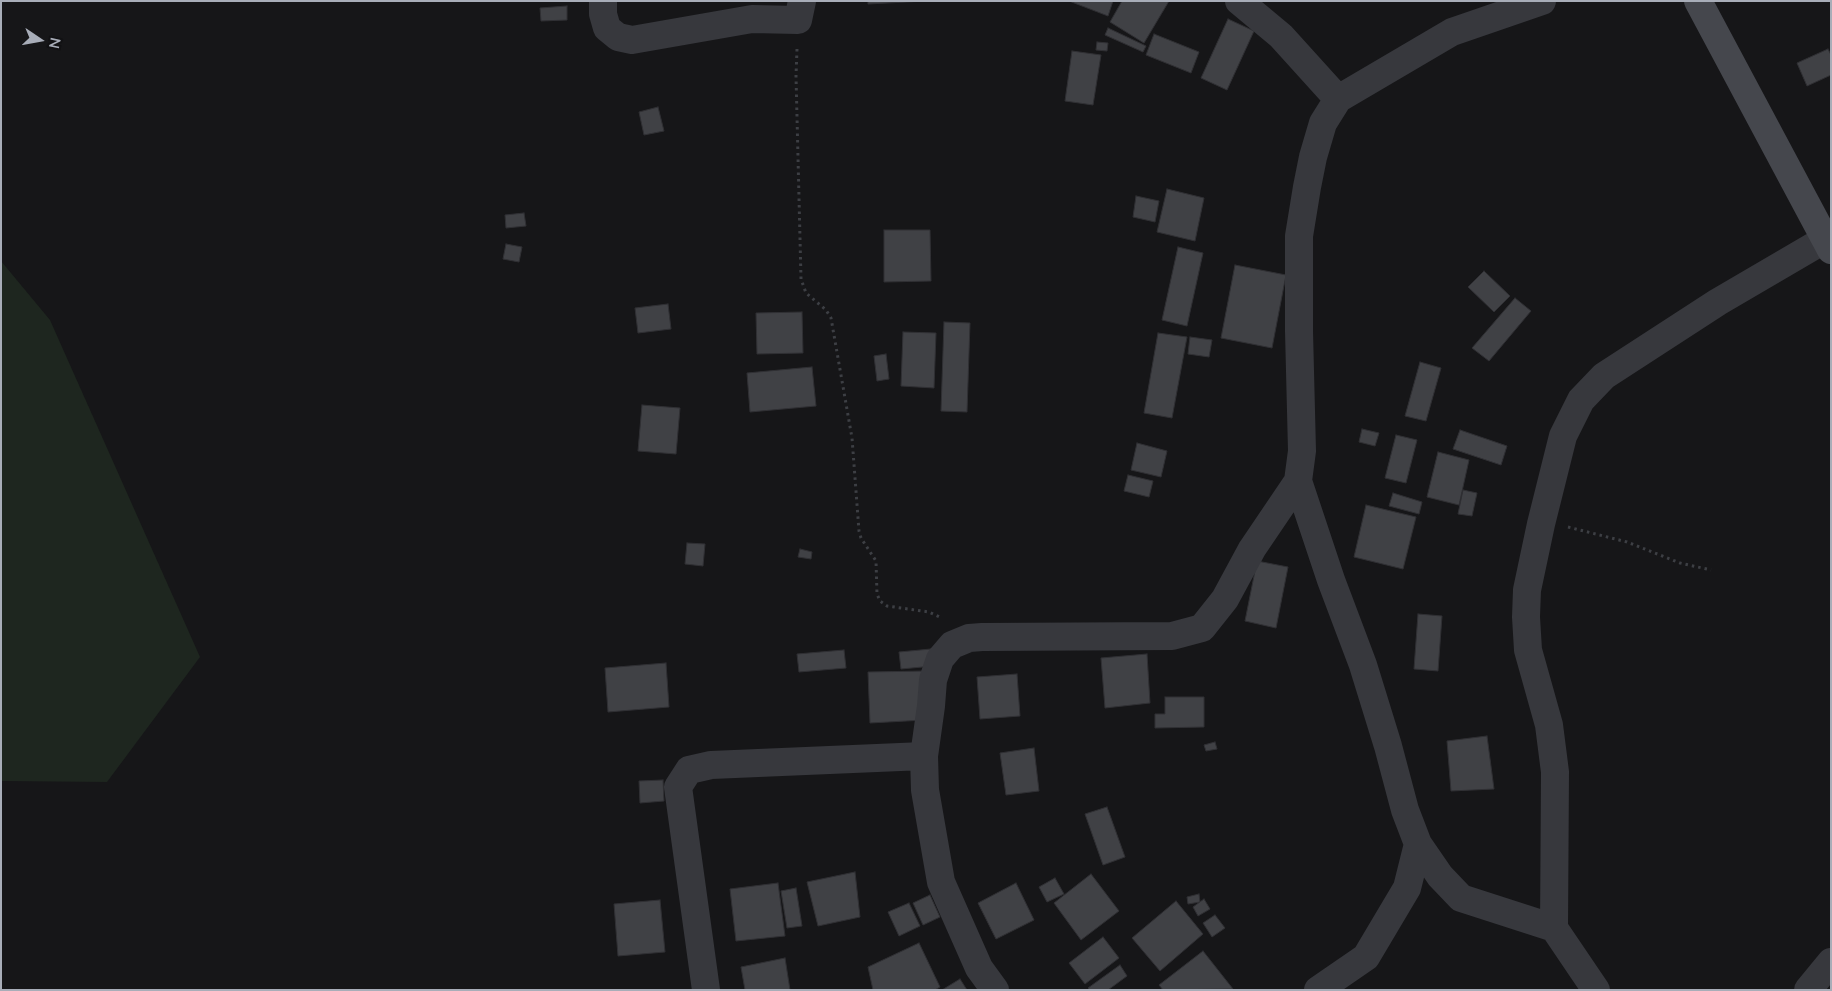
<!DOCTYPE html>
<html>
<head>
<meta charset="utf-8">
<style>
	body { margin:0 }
	#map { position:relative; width:1832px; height:991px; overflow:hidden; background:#161618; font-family:Lato,sans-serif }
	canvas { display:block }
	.frame { position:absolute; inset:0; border:2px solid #a8adb8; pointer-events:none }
	.north { position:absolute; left:15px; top:15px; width:50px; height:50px; -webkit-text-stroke:4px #111113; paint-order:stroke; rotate:102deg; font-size:14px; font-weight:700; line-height:20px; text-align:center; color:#a8adb8 }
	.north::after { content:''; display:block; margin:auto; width:18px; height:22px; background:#a8adb8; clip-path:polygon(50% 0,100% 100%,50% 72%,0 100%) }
</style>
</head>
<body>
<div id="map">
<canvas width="1832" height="991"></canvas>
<div class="frame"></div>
<div class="north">N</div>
</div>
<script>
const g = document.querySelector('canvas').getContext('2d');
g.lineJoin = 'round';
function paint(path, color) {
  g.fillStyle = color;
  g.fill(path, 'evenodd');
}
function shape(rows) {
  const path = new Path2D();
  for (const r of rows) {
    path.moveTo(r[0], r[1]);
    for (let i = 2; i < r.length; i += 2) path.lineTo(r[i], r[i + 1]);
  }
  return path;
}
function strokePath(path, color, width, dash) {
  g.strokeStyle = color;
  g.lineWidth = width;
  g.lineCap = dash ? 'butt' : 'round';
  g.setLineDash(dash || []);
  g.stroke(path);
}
paint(shape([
	[1,261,50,320,200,657,107,782,1,781]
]), '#1e261f');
const building = shape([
	[868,1,926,1,868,4,868,1],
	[1069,1,1113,1,1108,16,1069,1],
	[1122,1,1169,1,1144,43,1110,22,1122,1],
	[567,6,567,20,541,21,540,8,567,6],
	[1228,19,1254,31,1227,90,1201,78,1228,19],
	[1108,28,1146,46,1143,52,1105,35,1108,28],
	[1154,34,1199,52,1191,73,1146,55,1154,34],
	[1097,42,1108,43,1107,51,1096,50,1097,42],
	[1828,49,1831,55,1831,75,1807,86,1797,63,1828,49],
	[1072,51,1101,55,1093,105,1065,101,1072,51],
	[658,107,664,131,644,135,639,112,658,107],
	[1167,189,1204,198,1195,241,1157,232,1167,189],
	[1136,196,1159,201,1155,222,1133,217,1136,196],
	[524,213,526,226,506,228,505,215,524,213],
	[884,230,930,230,931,281,884,282,884,230],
	[506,244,522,247,519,262,503,259,506,244],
	[1178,247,1203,253,1187,326,1162,320,1178,247],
	[1235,265,1286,275,1272,348,1221,338,1235,265],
	[1484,271,1510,296,1494,312,1468,287,1484,271],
	[1515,298,1531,311,1489,361,1472,348,1515,298],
	[668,304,671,329,638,333,635,308,668,304],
	[802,312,803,353,757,354,756,313,802,312],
	[944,322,970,323,967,412,941,411,944,322],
	[903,332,936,333,934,388,901,386,903,332],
	[1158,333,1187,337,1172,418,1144,413,1158,333],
	[1190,337,1212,340,1209,357,1188,354,1190,337],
	[886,354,889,379,877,381,874,356,886,354],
	[1420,362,1441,368,1426,421,1405,416,1420,362],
	[812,367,816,406,750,412,747,373,812,367],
	[642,405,680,408,676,454,638,451,642,405],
	[1362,429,1379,433,1375,446,1359,442,1362,429],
	[1460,430,1507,446,1501,465,1453,449,1460,430],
	[1396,435,1417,440,1406,483,1385,478,1396,435],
	[1137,443,1167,451,1161,477,1131,470,1137,443],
	[1438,452,1469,460,1459,505,1427,497,1438,452],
	[1128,475,1153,481,1149,497,1124,491,1128,475],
	[1463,490,1477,493,1472,516,1458,514,1463,490],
	[1393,493,1422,502,1419,514,1389,506,1393,493],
	[1366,505,1416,517,1403,569,1354,557,1366,505],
	[687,543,705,544,703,566,685,564,687,543],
	[800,549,812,552,811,559,798,557,800,549],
	[1257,561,1288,567,1276,628,1245,621,1257,561],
	[1418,614,1442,616,1438,671,1414,669,1418,614],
	[931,649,933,666,901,669,899,652,931,649],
	[844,650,846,668,799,672,797,654,844,650],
	[1147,654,1150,703,1105,708,1101,658,1147,654],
	[666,663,669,707,608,712,605,668,666,663],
	[925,671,924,720,870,723,868,672,925,671],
	[1017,674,1020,716,980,719,977,677,1017,674],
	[1165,697,1204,697,1204,727,1155,728,1155,714,1165,714,1165,697],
	[1487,736,1494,789,1451,791,1447,741,1487,736],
	[1215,742,1217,749,1206,751,1204,745,1215,742],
	[1034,748,1039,791,1006,795,1000,753,1034,748],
	[663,780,664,801,640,803,639,781,663,780],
	[1107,807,1125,857,1103,865,1085,814,1107,807],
	[855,872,860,917,818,926,807,882,855,872],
	[1091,874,1119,911,1081,940,1054,903,1091,874],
	[1055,878,1064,894,1047,902,1039,887,1055,878],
	[778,883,785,936,736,941,730,889,778,883],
	[1016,883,1034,920,996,939,978,903,1016,883],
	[796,888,802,926,787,928,781,891,796,888],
	[1199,894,1200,902,1188,904,1187,897,1199,894],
	[930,895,940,917,923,925,913,903,930,895],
	[1204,899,1210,909,1198,916,1193,907,1204,899],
	[660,900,665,952,618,956,614,904,660,900],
	[1176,901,1203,934,1160,971,1132,938,1176,901],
	[909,903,920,926,899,936,888,912,909,903],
	[1215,915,1225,928,1212,937,1203,923,1215,915],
	[1103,937,1119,958,1085,984,1069,963,1103,937],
	[919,943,940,987,935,990,873,990,868,967,919,943],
	[1203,951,1233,989,1163,990,1159,985,1203,951],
	[785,958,790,990,745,990,741,967,785,958],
	[1120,965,1127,976,1108,990,1090,990,1088,988,1120,965],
	[960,979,967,990,942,990,960,979]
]);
paint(building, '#404145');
strokePath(building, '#303034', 1);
strokePath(shape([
	[797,49,796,76,801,279,806,293,826,310,831,318,852,438,859,531,861,538,876,561,877,594,880,601,887,606,929,612,942,618],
	[1568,527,1627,542,1680,563,1711,570]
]), '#3d3f44', 3, [2.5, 4]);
strokePath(shape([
	[603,1,603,14,607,28,618,37,632,40,752,19,798,20,802,1],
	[1239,1,1281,36,1338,99],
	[1542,1,1452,32,1338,99,1323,123,1313,157,1307,187,1299,236,1299,331,1302,451,1298,481,1331,580,1363,665,1388,746,1405,810,1418,844,1440,876,1461,898,1554,928],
	[706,990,678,787,689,770,711,765,924,756],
	[995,990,979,968,941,882,925,790,924,756,931,706,933,680,940,659,952,645,969,638,982,637,1172,636,1202,628,1225,599,1252,549,1298,481],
	[1318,990,1366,957,1407,888,1418,844],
	[1596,990,1554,928,1555,772,1549,725,1528,650,1526,617,1527,590,1541,524,1563,436,1581,400,1604,376,1718,302,1824,240],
	[1808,990,1831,962]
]), '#37383d', 28);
strokePath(shape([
	[1698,1,1831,250]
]), '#45474d', 28);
</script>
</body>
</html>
